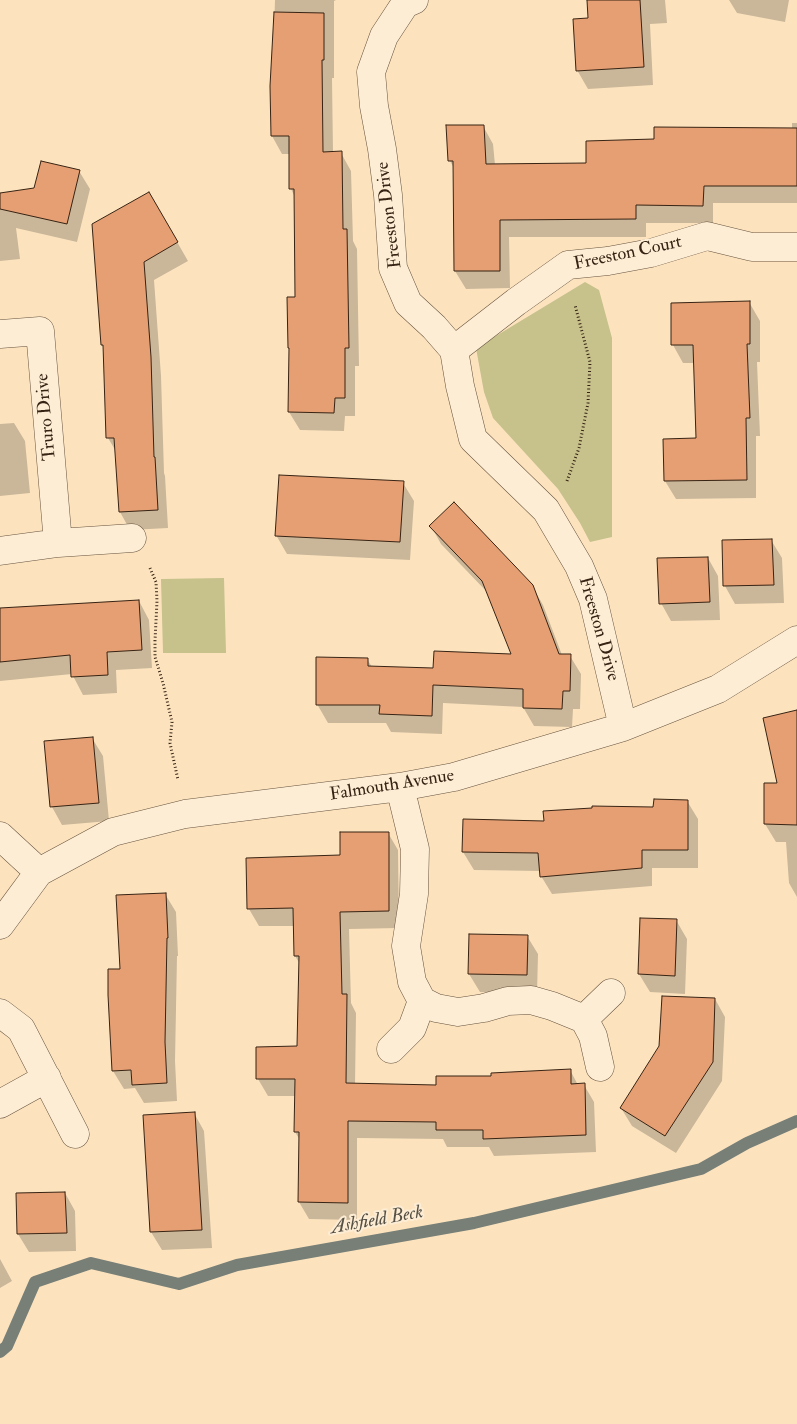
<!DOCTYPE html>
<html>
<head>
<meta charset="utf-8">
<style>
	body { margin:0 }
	canvas { display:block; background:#fce3be }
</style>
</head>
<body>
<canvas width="797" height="1424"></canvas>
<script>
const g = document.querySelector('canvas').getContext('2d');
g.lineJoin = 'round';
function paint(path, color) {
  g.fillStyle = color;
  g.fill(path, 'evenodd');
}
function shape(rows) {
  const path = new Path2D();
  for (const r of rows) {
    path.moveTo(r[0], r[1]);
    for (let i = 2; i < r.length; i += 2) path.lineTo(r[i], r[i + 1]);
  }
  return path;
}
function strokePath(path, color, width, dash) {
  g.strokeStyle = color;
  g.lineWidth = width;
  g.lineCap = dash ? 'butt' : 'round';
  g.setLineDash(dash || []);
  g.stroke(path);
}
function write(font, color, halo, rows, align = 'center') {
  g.font = font + ' "IM FELL Double Pica",serif';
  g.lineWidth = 4;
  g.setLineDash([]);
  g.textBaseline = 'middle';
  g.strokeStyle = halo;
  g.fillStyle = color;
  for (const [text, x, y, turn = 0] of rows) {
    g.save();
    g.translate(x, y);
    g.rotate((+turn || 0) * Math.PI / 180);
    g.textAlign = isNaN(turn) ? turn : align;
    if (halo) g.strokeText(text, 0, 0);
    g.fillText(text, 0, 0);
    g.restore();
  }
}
paint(shape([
	[585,282,599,290,612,338,612,537,590,542,580,523,558,489,493,418,484,392,476,348],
	[224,578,226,653,163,653,161,579]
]), '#c7c18c');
paint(shape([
	[275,0,336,0,334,1,334,78,332,78,333,153,341,153,351,171,353,241,357,249,359,366,355,366,355,416,345,416,344,431,300,430,289,412,290,351,289,348,288,298,296,298,295,197,291,189,290,154,282,154,272,136,272,86],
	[588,0,665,0,667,23,650,24,653,85,588,89,577,70,589,19],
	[729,0,789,0,785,22,737,13],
	[792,123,797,123,797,203,713,203,713,223,646,223,646,237,509,237,510,288,466,289,455,271,454,168,450,161,483,126,493,144,495,165,588,164,655,140,792,129],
	[79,171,90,189,77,242,16,228,20,259,0,261,0,194,36,190],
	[149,193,188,261,154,280,161,376,164,473,165,476,168,528,130,530,120,512,117,453,108,438,104,349,102,345],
	[749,302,760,321,760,362,757,362,760,436,756,436,756,498,676,499,665,481,698,439,695,363,683,363,673,345,672,304],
	[14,423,25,441,30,493,0,496,0,424],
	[403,483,414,501,410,560,287,554,276,535],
	[431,526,532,586,543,605,562,655,570,656,581,674,580,709,573,709,572,727,534,726,523,707,443,703,442,734,391,732,386,723,328,723,317,704,367,659,372,667,434,670,513,656,488,593,441,544],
	[771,540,782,558,784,603,735,604,725,586],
	[708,558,718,576,720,620,671,621,661,603],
	[139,601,149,620,152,668,116,670,117,693,83,695,72,674,0,681,0,610],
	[797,712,797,897,789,883,786,842,776,842,765,824,778,784],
	[92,738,103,756,109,821,62,825,52,807],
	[687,801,698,819,698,868,652,868,652,886,552,894,541,876,541,871,474,870,463,852,545,822,593,809,655,808],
	[388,833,398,850,399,928,349,929,351,1003,356,1013,355,1085,437,1086,492,1077,570,1070,578,1085,584,1085,594,1102,596,1152,494,1156,489,1147,447,1147,443,1139,357,1138,357,1220,309,1219,299,1202,300,1140,295,1132,296,1096,268,1096,258,1079,257,1048,298,1047,300,964,295,956,294,926,259,926,249,909,247,859,341,857],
	[165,894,176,912,178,956,177,956,175,1061,177,1101,144,1103,135,1088,124,1089,113,1071,121,970],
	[641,919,676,920,687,939,685,994,650,992,639,974],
	[527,936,538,954,537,993,480,992,469,974],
	[715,999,725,1017,722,1081,676,1153,632,1126,621,1108],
	[194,1113,204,1131,212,1248,162,1250,151,1232,145,1116],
	[65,1193,75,1211,76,1251,29,1252,18,1234,17,1195],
	[0,1259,12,1281,0,1288]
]), '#0003');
strokePath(shape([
	[0,1352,7,1346,35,1282,91,1263,179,1284,237,1265,474,1223,701,1169,747,1143,797,1121]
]), '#777f77', 12);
const building = shape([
	[587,0,640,0,644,67,576,71,573,19,588,18,587,0],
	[274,12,324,13,324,60,322,60,323,152,342,151,343,229,347,229,349,348,345,348,345,398,335,398,334,413,288,412,289,348,288,348,287,297,295,297,294,189,289,189,289,136,271,136,270,86,274,12],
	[446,125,484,125,486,164,586,163,586,141,654,139,654,127,797,128,797,186,704,186,703,206,636,205,636,219,500,220,500,271,454,271,453,161,448,161,446,125],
	[41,161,80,170,67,224,0,209,0,193,34,188,41,161],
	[149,192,178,242,144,262,151,357,154,457,155,457,158,510,119,512,114,438,106,438,103,345,101,345,92,224,149,192],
	[750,301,750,344,747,344,750,418,746,418,747,480,664,481,663,439,696,438,693,345,671,345,671,303,750,301],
	[279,475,404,481,400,542,275,536,279,475],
	[454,502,533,585,559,654,571,654,570,691,563,691,562,709,523,708,523,689,433,685,432,716,379,714,380,705,316,705,316,657,368,658,368,666,433,668,434,651,511,654,482,581,429,526,454,502],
	[772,539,774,585,723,586,722,540,772,539],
	[708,557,710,602,659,604,657,558,708,557],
	[139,600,142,650,107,652,108,675,71,677,70,655,0,662,0,608,139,600],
	[797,710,797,825,764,824,764,783,777,783,763,718,797,710],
	[93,737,99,803,50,807,44,741,93,737],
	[654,799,688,800,688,850,642,850,642,868,540,877,538,853,462,852,463,819,544,821,543,811,592,808,592,806,653,807,654,799],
	[340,832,389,832,389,911,340,912,342,994,347,994,346,1083,436,1085,436,1076,491,1076,491,1073,571,1069,571,1084,585,1083,586,1135,483,1139,483,1130,436,1130,436,1122,348,1121,348,1203,298,1202,299,1132,294,1132,295,1079,256,1079,256,1047,297,1046,299,956,294,956,293,908,247,909,246,858,340,855,340,832],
	[166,893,168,938,167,938,165,1042,167,1083,132,1085,131,1070,112,1071,108,995,108,969,120,969,116,895,166,893],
	[640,918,677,919,675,976,638,974,640,918],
	[469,934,528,935,527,975,468,974,469,934],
	[662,996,715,998,713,1062,665,1136,620,1108,659,1046,662,996],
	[195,1112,202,1230,150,1232,143,1115,195,1112],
	[65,1192,67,1233,17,1234,16,1193,65,1192]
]);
paint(building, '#e59f73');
strokePath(building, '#372313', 1);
const minor = shape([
	[414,0,405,4,384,36,371,72,374,106,382,149,388,195,393,268,408,303,434,327,454,350,460,386,473,439,546,510,579,566,593,599,623,727],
	[0,334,40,331,58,543],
	[454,350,516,302,568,265,608,261,651,253,707,236,752,247,797,247],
	[0,551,58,543,132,538],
	[400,787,415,849,414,894,406,946,412,982,422,1001,436,1008,458,1012,484,1008,508,1001,531,1000,552,1006,584,1019,593,1036,600,1067],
	[0,836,39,872],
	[0,925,39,872,113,832,185,814,400,787,454,777,623,727,718,689,797,640],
	[0,1013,21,1029,75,1134],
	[584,1019,611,993],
	[391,1049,412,1028,422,1001],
	[0,1104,47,1078]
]);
strokePath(minor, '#68533e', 29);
strokePath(shape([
	[567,481,579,448,588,403,590,362,575,305],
	[150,568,156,582,157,601,155,641,155,657,163,683,172,722,170,743,178,780]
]), '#372313', 3, [1, 2.5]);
strokePath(minor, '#fdedd5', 28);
write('18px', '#372313', '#fdedd5', [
	["Freeston Drive",390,215,-97],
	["Freeston Court",628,254,-12],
	["Truro Drive",47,417,-95],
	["Freeston Drive",598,629,74],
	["Falmouth Avenue",392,786,-9]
]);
write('italic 19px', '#575145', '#fdedd5', [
	["Ashfield Beck",377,1221,-10]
]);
</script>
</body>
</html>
